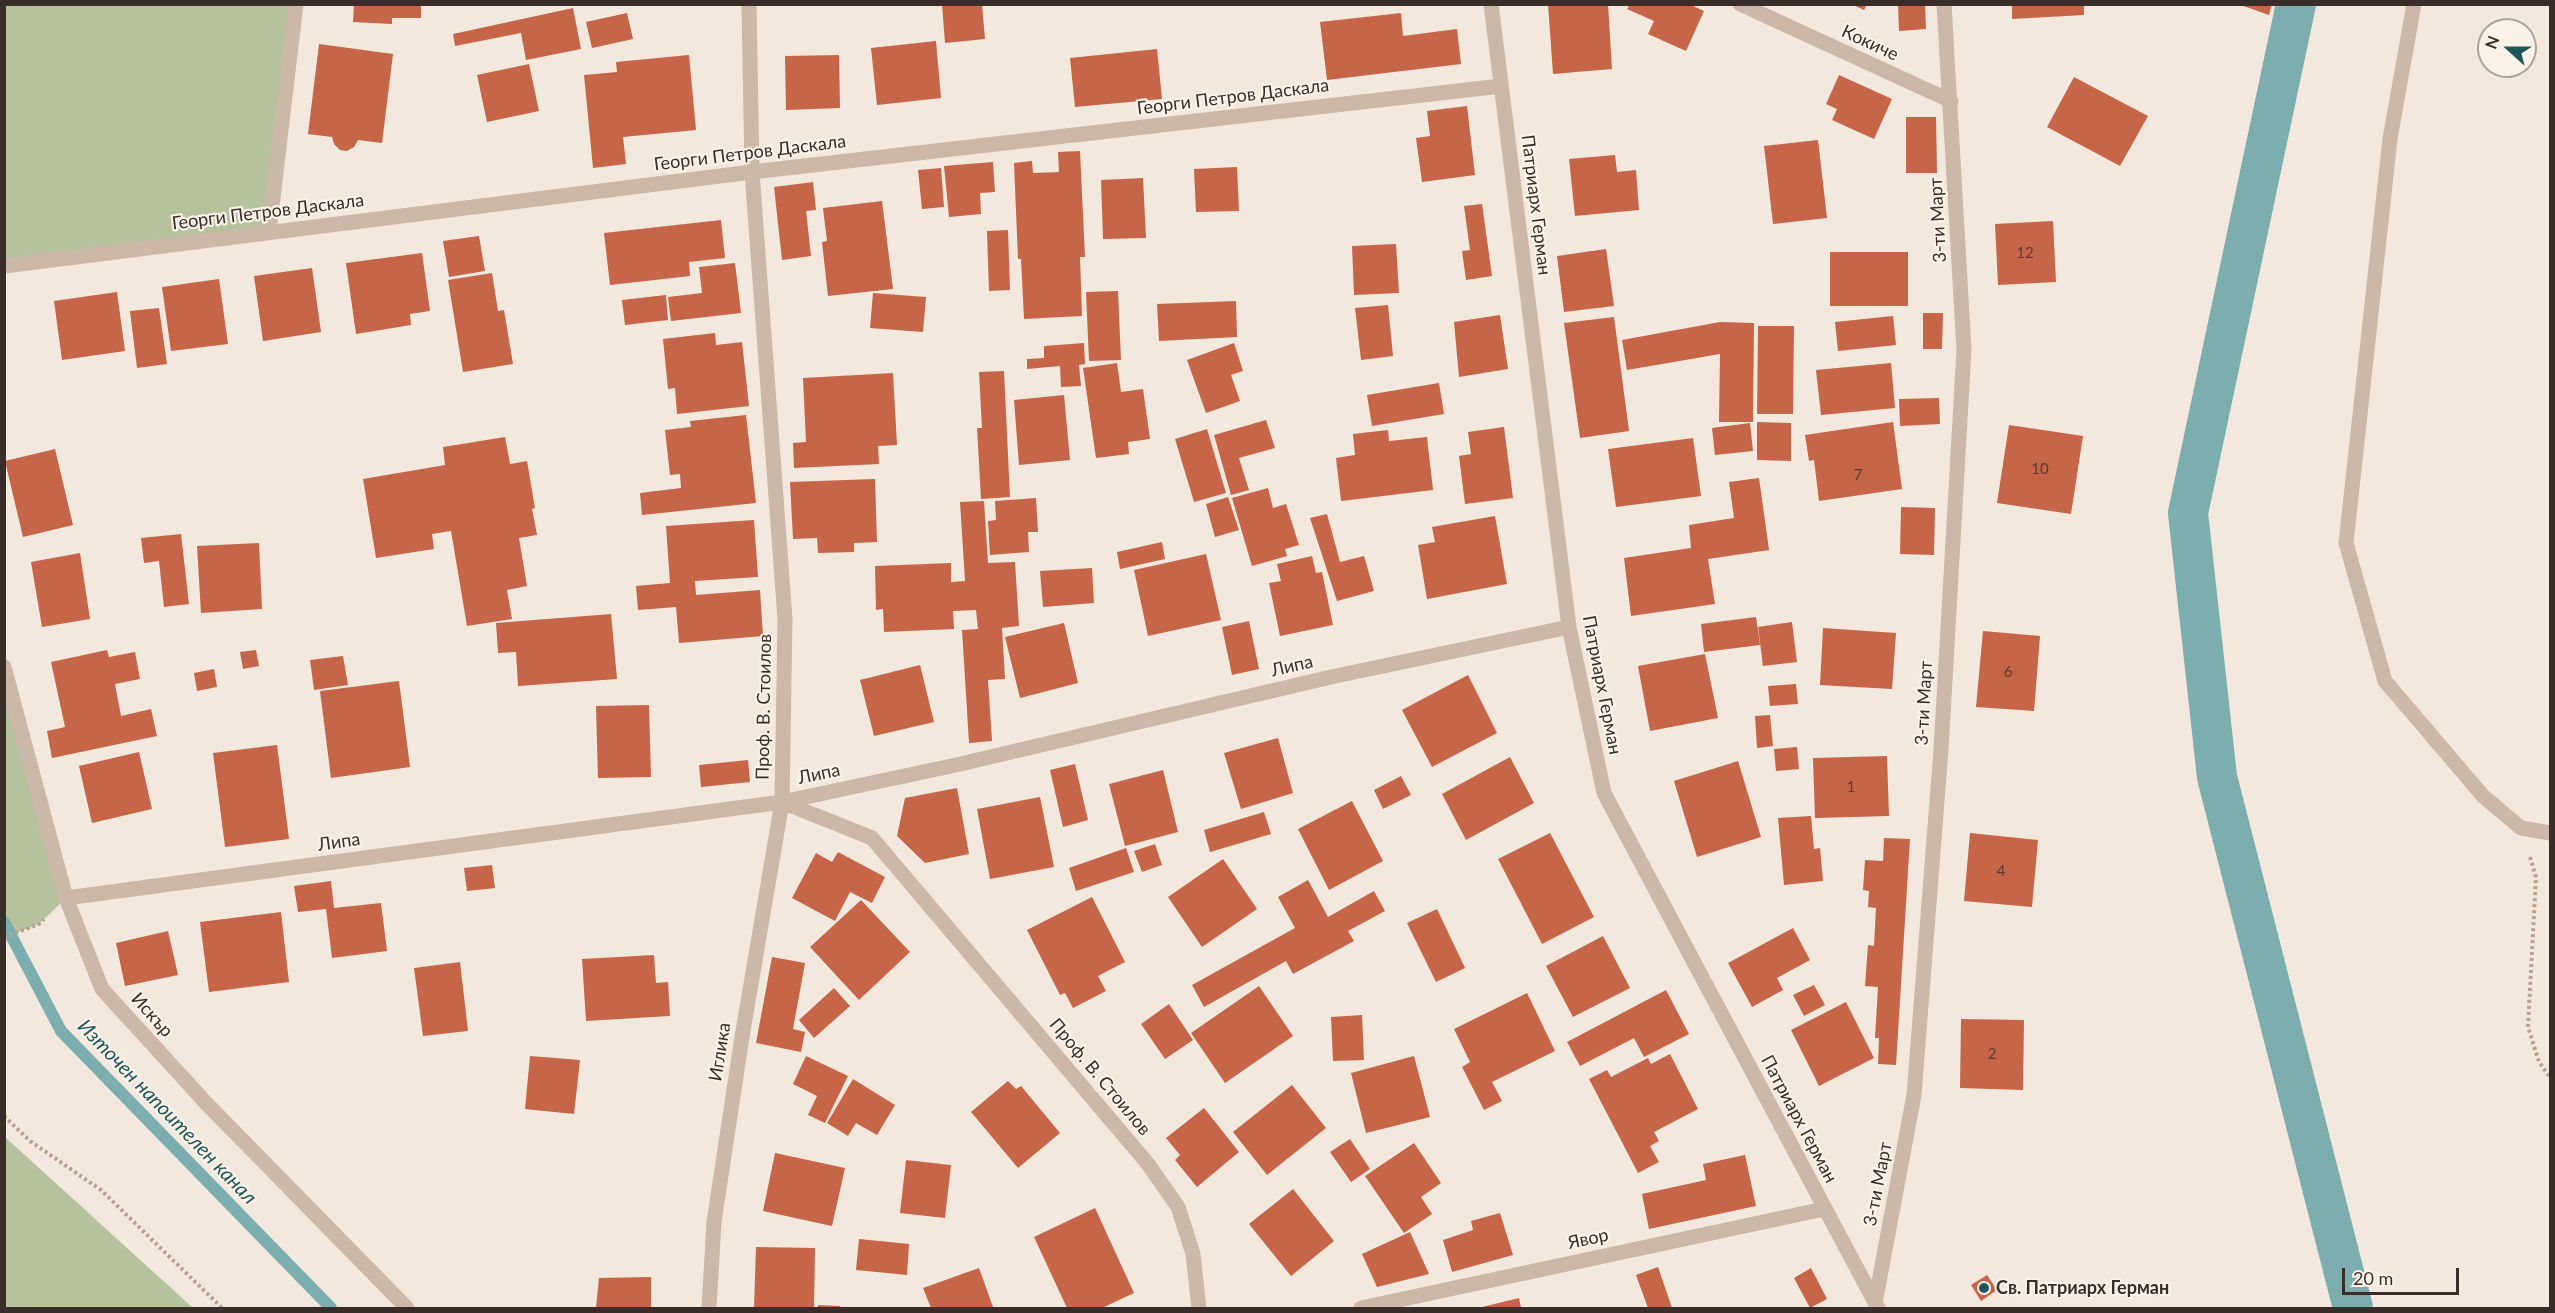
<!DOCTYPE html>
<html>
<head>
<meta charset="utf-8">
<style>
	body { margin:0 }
	#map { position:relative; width:2555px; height:1313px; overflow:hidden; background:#f2e8dd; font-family:Lato,sans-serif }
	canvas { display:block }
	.frame { position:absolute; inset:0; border:6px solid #382d29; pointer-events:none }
	.north { position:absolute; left:2477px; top:18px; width:60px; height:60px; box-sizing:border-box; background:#faf2e9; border:2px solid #aca39c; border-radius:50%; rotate:291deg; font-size:16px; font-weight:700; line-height:24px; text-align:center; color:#382d29 }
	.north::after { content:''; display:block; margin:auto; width:21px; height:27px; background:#1e5659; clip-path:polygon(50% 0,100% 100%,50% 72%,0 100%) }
	.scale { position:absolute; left:2342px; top:1268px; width:117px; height:27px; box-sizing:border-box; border:3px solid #382d29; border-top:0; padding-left:8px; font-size:18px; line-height:21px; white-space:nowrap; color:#382d29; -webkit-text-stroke:4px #faf2e9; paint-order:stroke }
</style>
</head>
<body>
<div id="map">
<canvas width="2555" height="1313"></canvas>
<div class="frame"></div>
<div class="north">N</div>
<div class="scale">20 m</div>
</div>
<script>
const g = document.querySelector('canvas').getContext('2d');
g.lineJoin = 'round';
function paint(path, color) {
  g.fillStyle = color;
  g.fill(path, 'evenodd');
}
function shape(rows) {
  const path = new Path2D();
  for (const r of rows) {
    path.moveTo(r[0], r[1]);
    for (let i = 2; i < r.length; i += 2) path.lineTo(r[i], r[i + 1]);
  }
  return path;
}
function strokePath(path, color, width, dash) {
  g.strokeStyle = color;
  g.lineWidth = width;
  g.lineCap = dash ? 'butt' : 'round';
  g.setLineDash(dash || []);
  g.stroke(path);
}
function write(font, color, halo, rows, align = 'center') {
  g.font = font + ' Lato,sans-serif';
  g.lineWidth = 4.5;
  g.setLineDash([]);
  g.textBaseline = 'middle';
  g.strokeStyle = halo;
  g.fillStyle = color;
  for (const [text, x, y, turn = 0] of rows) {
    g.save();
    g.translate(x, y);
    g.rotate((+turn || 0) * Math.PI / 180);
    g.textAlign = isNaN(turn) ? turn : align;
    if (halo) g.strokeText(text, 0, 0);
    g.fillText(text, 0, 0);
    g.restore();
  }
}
paint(shape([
	[4,5,296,5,269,231,5,266],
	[4,667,66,898,39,924,5,937],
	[5,1137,193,1308,5,1308]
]), '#b5c29d');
strokePath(shape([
	[4,922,61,1031,331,1308]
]), '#7caeaf', 12);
strokePath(shape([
	[2296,4,2188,513,2217,777,2353,1308]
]), '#7caeaf', 40);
paint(shape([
	[354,4,421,4,421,18,392,18,392,24,353,22],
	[942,4,982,4,985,39,945,43],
	[1548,4,1608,4,1612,69,1553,74],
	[1624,4,1689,4,1704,11,1686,51,1648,34,1654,21,1627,9,1629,7],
	[1851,4,1867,4,1864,10],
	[1898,4,1925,4,1926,29,1899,31],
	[2012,4,2084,4,2084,15,2012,19],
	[2238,4,2272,4,2269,15],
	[573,8,581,49,526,60,521,33,455,46,453,34],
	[627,13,633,39,592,48,586,22],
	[1401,13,1403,36,1457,29,1461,64,1327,80,1320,22],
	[936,41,941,98,877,105,871,48],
	[319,44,393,54,382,143,358,140,354,147,347,151,340,150,334,144,332,137,308,134],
	[1157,49,1162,99,1075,107,1070,58],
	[689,55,696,130,623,137,626,164,593,168,584,75,617,72,616,62],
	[839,55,840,108,786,110,785,56],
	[529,64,539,111,487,122,477,75],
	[1839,75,1892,99,1874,139,1832,120,1837,109,1826,104],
	[2074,77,2148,116,2120,166,2047,127],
	[1467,106,1475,175,1422,182,1416,138,1430,136,1427,111],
	[1906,117,1936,117,1937,173,1906,173],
	[1818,140,1827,218,1773,224,1764,146],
	[1080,151,1085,257,1080,257,1082,316,1024,319,1021,259,1018,259,1014,163,1032,161,1033,173,1059,172,1058,152],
	[1615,155,1617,172,1636,170,1639,210,1575,216,1569,159],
	[993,162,995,192,980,193,981,214,949,217,944,166],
	[1237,167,1239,211,1196,212,1194,169],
	[941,168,944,207,922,209,918,170],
	[1143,178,1146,238,1103,239,1101,180],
	[813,182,816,210,806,211,811,256,782,260,774,187],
	[882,201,893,289,828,296,822,242,827,241,823,208],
	[1482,204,1492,276,1466,280,1462,251,1470,250,1464,206],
	[721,220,725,258,689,262,690,276,610,285,604,233],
	[2053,221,2056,282,1998,285,1995,224],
	[1008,230,1010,290,989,291,987,231],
	[479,236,485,271,449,277,443,241],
	[1396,244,1399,293,1354,295,1352,246],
	[1606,249,1614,306,1564,312,1557,256],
	[1830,252,1908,252,1908,306,1830,306],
	[422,253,430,311,410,314,411,325,356,334,346,263],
	[735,263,741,313,671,321,668,297,702,293,699,267],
	[312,268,321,332,263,341,254,276],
	[492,273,498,311,504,310,513,364,463,372,448,280],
	[219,279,228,344,171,351,162,287],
	[1118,291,1121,360,1089,361,1086,292],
	[117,292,125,351,62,360,54,301],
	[873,293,926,297,923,332,870,328],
	[666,295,668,320,625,325,622,300],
	[1236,301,1237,337,1159,341,1157,304],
	[1388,305,1393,356,1361,360,1355,308],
	[159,308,167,364,137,368,130,311],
	[1923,313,1943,313,1942,349,1923,349],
	[1500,315,1508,369,1459,377,1454,322],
	[1893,316,1896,345,1838,351,1835,322],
	[1614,317,1629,431,1580,438,1564,323],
	[1720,322,1754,323,1753,422,1719,422,1720,354,1627,370,1622,340],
	[1758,326,1794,326,1793,414,1757,414],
	[715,333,716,345,742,342,749,406,677,414,675,388,668,389,663,339],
	[1084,343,1085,364,1079,365,1081,386,1061,387,1060,366,1027,369,1027,359,1044,358,1044,346],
	[1234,343,1243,371,1231,375,1240,401,1206,413,1187,360],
	[1117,363,1121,392,1143,389,1150,439,1128,442,1129,454,1096,458,1083,368],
	[1891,363,1895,408,1821,415,1816,370],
	[1004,371,1010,497,981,499,977,428,982,428,979,372],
	[893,373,897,445,878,446,879,464,794,468,793,443,806,442,803,378],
	[1439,383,1444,414,1372,426,1367,395],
	[1064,395,1070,460,1019,465,1014,400],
	[1939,398,1940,424,1900,426,1899,399],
	[746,415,756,503,642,515,640,493,681,488,680,474,670,475,665,430,691,427,690,421],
	[1266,420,1275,448,1239,458,1249,490,1231,495,1214,435],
	[1757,422,1791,423,1791,461,1757,460],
	[1893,422,1902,489,1819,501,1814,460,1809,461,1805,435],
	[1750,423,1753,451,1715,455,1712,428],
	[2009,425,2083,436,2071,514,1997,503],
	[1504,427,1513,498,1465,504,1459,456,1471,454,1468,432],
	[1207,429,1226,493,1194,502,1175,439],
	[1388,430,1389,441,1427,437,1433,490,1341,501,1336,458,1355,455,1353,434],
	[505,437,510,464,527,461,535,508,532,509,537,535,519,538,527,586,507,590,512,619,467,626,451,531,432,534,434,549,376,558,363,479,445,465,443,447],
	[1693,438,1701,496,1616,507,1608,449],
	[55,449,73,525,23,537,5,461],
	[1759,478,1769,550,1708,559,1715,604,1631,616,1624,558,1691,548,1689,525,1734,518,1729,482],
	[875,479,877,542,854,543,854,552,818,553,817,538,793,539,790,482],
	[1268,488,1273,508,1286,504,1299,545,1285,549,1287,556,1252,566,1232,498],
	[1228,497,1239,530,1215,537,1206,504],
	[1036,498,1038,532,1028,532,1029,552,990,555,988,521,996,520,995,501],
	[984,501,988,563,1015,562,1019,626,1002,628,1005,679,988,680,992,741,969,743,962,630,978,629,976,610,953,611,954,629,884,632,883,609,876,610,875,566,951,563,951,582,965,581,960,502],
	[1901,507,1935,508,1934,555,1900,554],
	[1327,514,1340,562,1364,556,1374,591,1337,601,1310,518],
	[1495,516,1507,584,1427,599,1418,545,1435,542,1432,527],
	[754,520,758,577,695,581,696,595,760,590,763,636,679,643,676,607,638,610,636,586,670,583,666,526],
	[181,534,189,604,164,607,159,561,144,563,141,538],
	[1162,542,1165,559,1120,569,1117,552],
	[259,543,262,609,201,613,197,546],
	[80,553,90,619,42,627,31,562],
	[1206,554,1221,620,1148,636,1134,570],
	[1312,556,1316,573,1322,572,1333,625,1280,636,1269,583,1281,581,1277,564],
	[1092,568,1094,603,1043,607,1040,571],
	[611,614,617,679,518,686,516,652,498,653,496,623],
	[1756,617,1760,645,1704,652,1701,624],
	[1249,621,1259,669,1232,675,1222,627],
	[1792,622,1797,662,1763,666,1758,627],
	[1064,623,1078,683,1020,698,1005,637],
	[1823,628,1896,633,1892,689,1820,685],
	[1983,631,2040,636,2034,711,1976,707],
	[107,650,109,657,135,652,140,679,115,684,121,716,151,709,157,736,52,758,47,731,65,727,51,662],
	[256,650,259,666,243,669,240,652],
	[1705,654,1718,718,1650,731,1638,666],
	[343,656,348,685,314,690,310,660],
	[920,665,934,722,874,736,860,680],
	[214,669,217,687,197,691,194,673],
	[1468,675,1497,733,1432,767,1402,710],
	[399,681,410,767,331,778,320,691],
	[1796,684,1798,704,1770,706,1768,686],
	[649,705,651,777,598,778,596,706],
	[1770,715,1773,746,1757,748,1755,716],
	[1278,738,1293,793,1241,809,1224,753],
	[277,745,289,839,225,847,213,753],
	[1797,747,1799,769,1776,771,1774,749],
	[139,752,152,809,92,823,79,766],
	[1887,756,1889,816,1815,818,1813,758],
	[1510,757,1534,803,1466,840,1442,794],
	[748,760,750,782,701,787,699,765],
	[1738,761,1761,837,1697,857,1674,781],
	[1075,764,1088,820,1063,827,1050,770],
	[1163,770,1178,832,1125,846,1109,784],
	[1401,776,1411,795,1383,809,1374,790],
	[957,788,969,854,925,863,897,836,905,798],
	[1040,797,1054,867,990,879,977,809],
	[1352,801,1383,861,1329,890,1298,829],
	[1264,812,1271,834,1210,852,1204,830],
	[1811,816,1814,849,1820,848,1823,881,1784,885,1778,818],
	[1550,833,1594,917,1542,944,1498,859],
	[1970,833,2038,840,2032,907,1964,901],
	[1884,838,1910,839,1896,1065,1878,1064,1879,1038,1875,1038,1878,987,1865,986,1868,945,1874,946,1876,908,1868,907,1869,891,1863,890,1865,860,1883,861],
	[1155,844,1162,865,1142,872,1134,851],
	[1126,848,1134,872,1076,891,1069,868],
	[838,852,885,877,872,903,850,892,835,921,792,898,816,853,832,862],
	[1223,859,1257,909,1202,947,1168,897],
	[492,865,495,888,467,891,464,868],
	[1308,880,1328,917,1374,891,1385,911,1348,931,1354,941,1293,974,1286,961,1204,1007,1192,985,1295,928,1278,897],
	[331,881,334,908,381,903,387,951,332,958,326,909,298,912,294,886],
	[1092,897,1125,962,1098,976,1106,991,1073,1008,1065,993,1060,995,1027,930],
	[861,900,910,952,859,1000,810,947],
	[1437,909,1465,968,1436,982,1407,923],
	[281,912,289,982,209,992,200,922],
	[1793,928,1810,960,1777,978,1783,990,1752,1007,1728,963],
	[168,931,178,975,125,986,116,943],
	[1603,936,1630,988,1573,1017,1546,966],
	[654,955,656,983,668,982,670,1016,586,1021,582,959],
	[772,957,805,963,793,1029,805,1032,801,1052,756,1043],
	[460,962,468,1031,423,1036,414,968],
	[1814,985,1825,1005,1804,1016,1793,995],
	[1259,986,1293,1036,1225,1083,1191,1033],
	[834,988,850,1006,814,1038,799,1020],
	[1666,990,1689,1034,1644,1057,1634,1038,1580,1066,1567,1042],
	[1527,993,1555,1051,1492,1082,1502,1101,1484,1110,1462,1067,1470,1062,1454,1029],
	[1846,1002,1874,1058,1819,1086,1791,1030],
	[1169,1004,1193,1040,1165,1059,1141,1024],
	[1362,1015,1364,1060,1333,1061,1331,1017],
	[1961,1019,2024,1020,2023,1090,1960,1088],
	[1670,1054,1698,1109,1654,1132,1659,1141,1650,1146,1659,1162,1638,1173,1589,1079,1607,1070,1611,1077,1648,1058,1651,1064],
	[530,1056,580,1060,574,1114,525,1109],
	[806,1056,848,1076,825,1123,808,1115,817,1096,793,1084],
	[1414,1056,1430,1117,1366,1133,1351,1073],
	[853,1079,895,1105,877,1135,856,1123,848,1136,827,1123],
	[1008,1081,1016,1089,1021,1086,1060,1133,1018,1168,971,1112],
	[1292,1085,1326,1128,1267,1175,1233,1132],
	[1204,1108,1239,1152,1197,1187,1175,1160,1180,1155,1166,1138],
	[1350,1139,1370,1169,1351,1182,1330,1152],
	[1414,1143,1441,1183,1421,1197,1432,1214,1404,1233,1365,1176],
	[775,1153,845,1168,832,1226,763,1211],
	[1745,1155,1756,1206,1649,1229,1642,1194,1706,1180,1703,1164],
	[906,1160,951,1165,945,1218,900,1213],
	[1293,1189,1334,1241,1291,1276,1249,1224],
	[1095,1208,1134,1293,1102,1308,1067,1308,1034,1237],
	[1500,1213,1513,1255,1452,1272,1443,1240,1473,1230,1471,1221],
	[1410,1232,1429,1274,1377,1287,1362,1254],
	[859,1239,909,1244,907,1275,856,1270],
	[756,1247,815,1248,814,1308,754,1308],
	[1658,1267,1672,1308,1648,1308,1636,1275],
	[979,1268,993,1307,931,1308,923,1288],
	[1811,1268,1827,1299,1810,1308,1794,1278],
	[1987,1275,1997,1290,1981,1301,1971,1285],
	[651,1277,651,1308,596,1308,599,1278],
	[1519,1298,1521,1308,1478,1308],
	[818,1305,840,1306,840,1308,818,1308]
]), '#c66547');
strokePath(shape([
	[2530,857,2536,877,2528,1027,2539,1062,2550,1077],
	[4,937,39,924,44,919],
	[4,1116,30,1141,101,1190,222,1308]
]), '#b6a293', 4, [3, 3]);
strokePath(shape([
	[749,4,752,172,785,619,782,802,872,838,1148,1164,1178,1207,1193,1254,1199,1308],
	[1491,4,1569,627,1604,793,1878,1308],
	[1740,4,1951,101],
	[2414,4,2390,139,2346,543,2385,681,2483,796,2521,828,2550,833],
	[269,231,296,4],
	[4,266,752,172,1501,86],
	[4,667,66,898,102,989,206,1103,407,1308],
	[66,898,782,802,956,765,1331,677,1569,627],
	[1875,1303,1914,1095,1941,750,1964,350,1944,4],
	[709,1308,714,1222,742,1037,782,802],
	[1361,1308,1824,1209]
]), '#cbb8a9', 15);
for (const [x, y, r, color] of [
	[1984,1288,6,"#1e5659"]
]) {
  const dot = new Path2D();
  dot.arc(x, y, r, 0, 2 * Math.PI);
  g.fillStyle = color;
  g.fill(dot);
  strokePath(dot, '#faf2e9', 2);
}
write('15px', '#5c3b30', null, [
	["12",2025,253],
	["10",2040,469],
	["7",1858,475],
	["6",2008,672],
	["1",1851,787],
	["4",2001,871],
	["2",1992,1054]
]);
write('18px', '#382d29', '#faf2e9', [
	["Кокиче",1870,43,25],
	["Георги Петров Даскала",1233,97,-7],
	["Георги Петров Даскала",750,153,-7],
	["Патриарх Герман",1536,205,83],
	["Георги Петров Даскала",268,212,-7],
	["3-ти Март",1938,220,-93],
	["Липа",1292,666,-13],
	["Патриарх Герман",1602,685,79],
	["3-ти Март",1924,703,-87],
	["Проф. В. Стоилов",764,707,-89],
	["Липа",819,774,-12],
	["Липа",339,842,-8],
	["Искър",152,1015,48],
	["Иглика",720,1052,-81],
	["Проф. В. Стоилов",1100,1077,50],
	["Патриарх Герман",1799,1119,62],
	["3-ти Март",1878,1184,-79],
	["Явор",1588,1239,-12]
]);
write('bold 18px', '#382d29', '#faf2e9', [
	["Св. Патриарх Герман",1996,1288]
], 'left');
write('italic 20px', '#1e5659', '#faf2e9', [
	["Източен напоителен канал",167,1112,46]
]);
</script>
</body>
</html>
